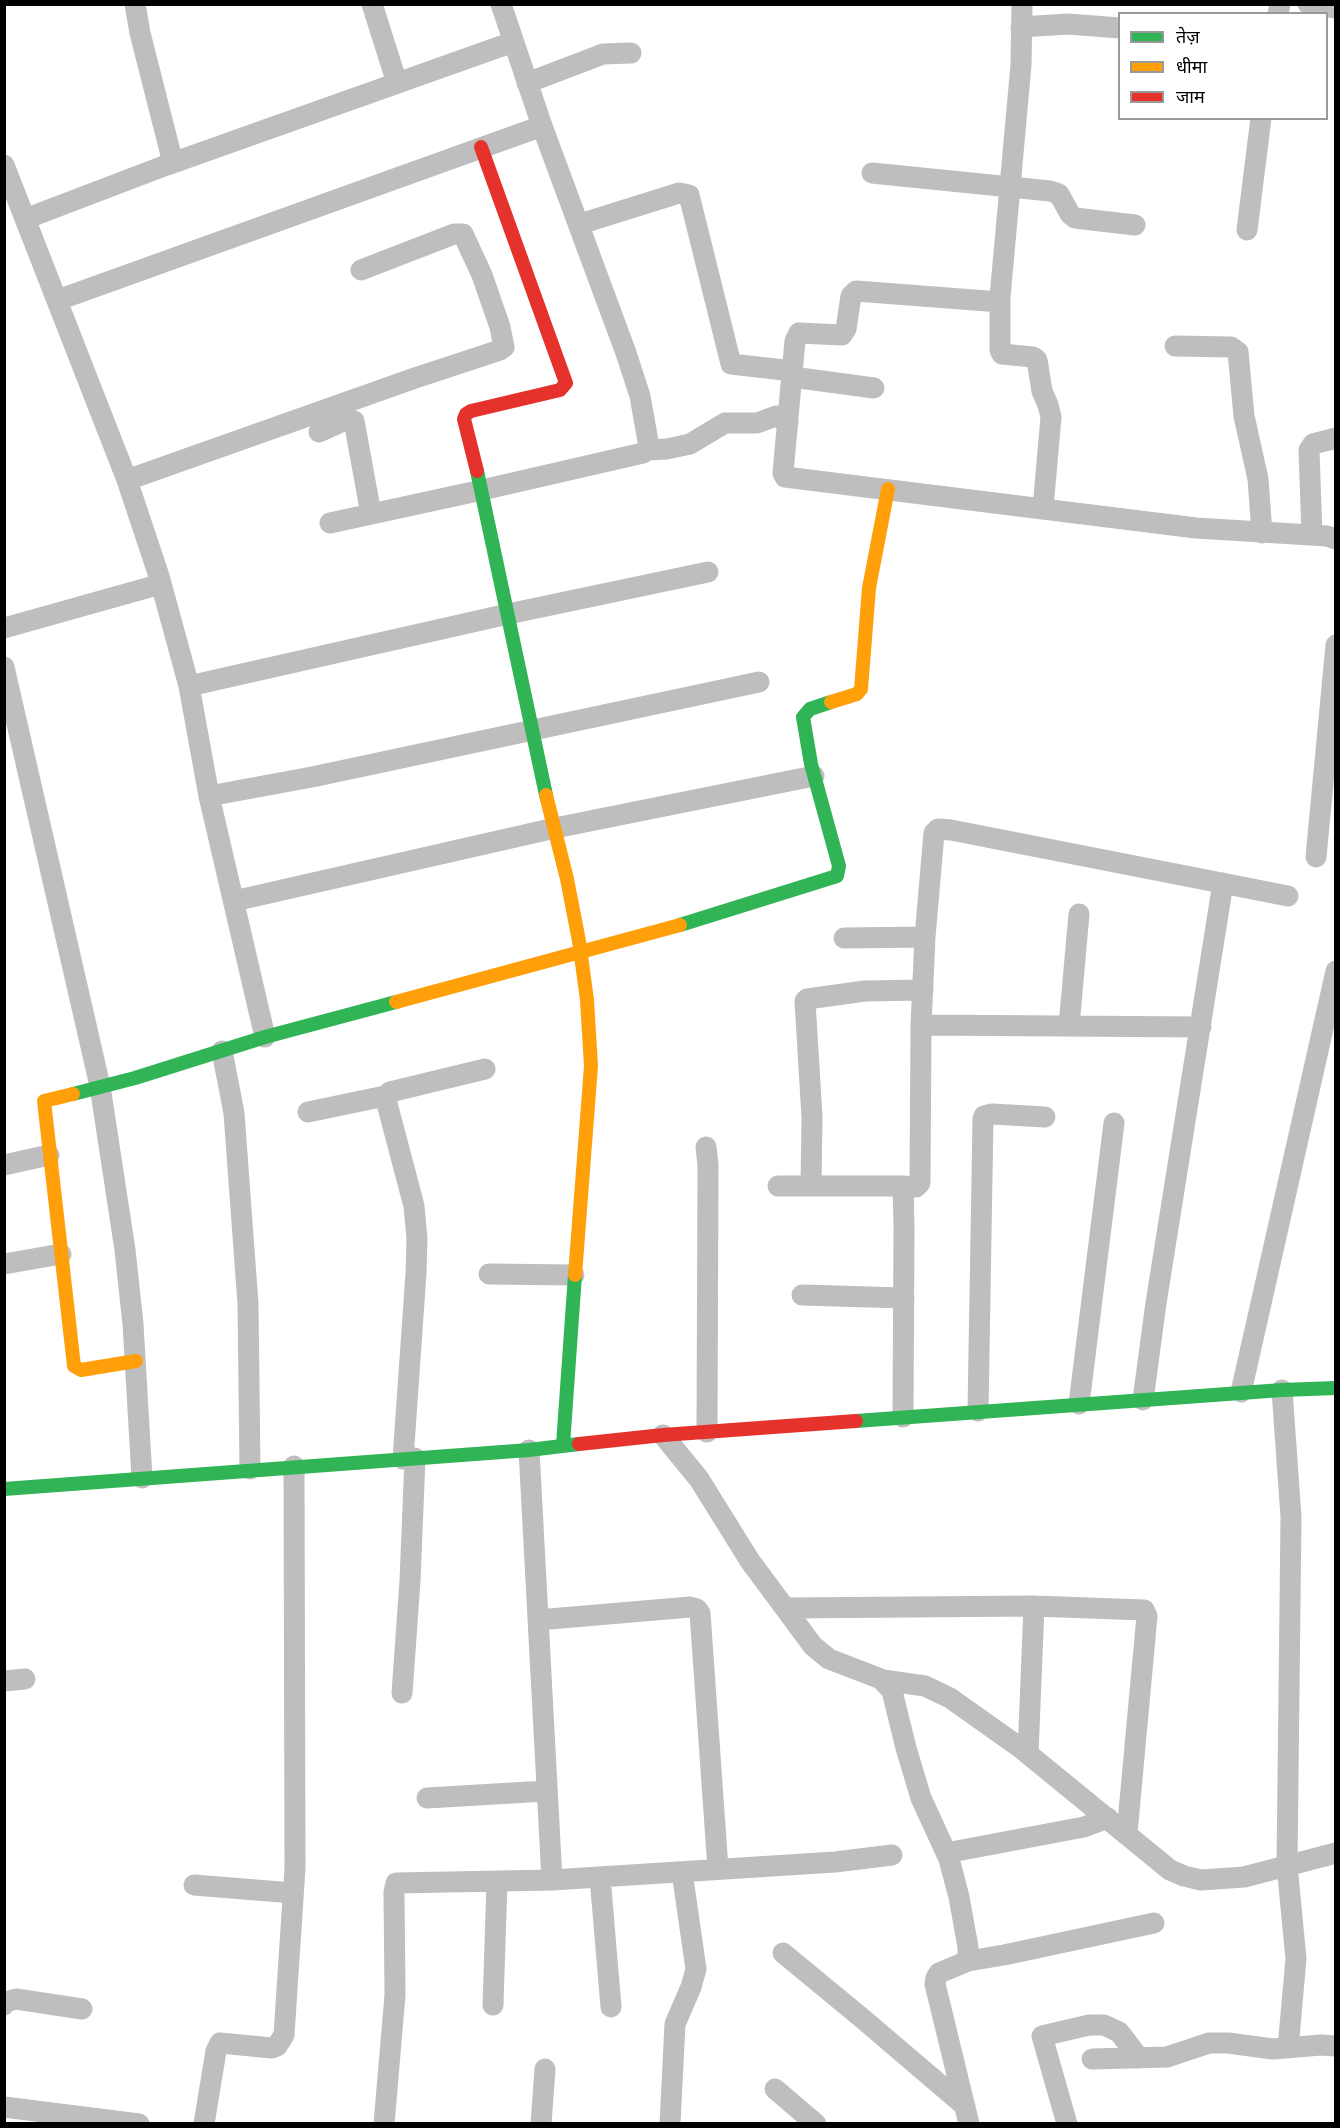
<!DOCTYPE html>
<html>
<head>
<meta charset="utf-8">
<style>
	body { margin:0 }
	#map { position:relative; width:1340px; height:2128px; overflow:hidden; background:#fff; font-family:"Source Sans 3","Noto Sans Devanagari",sans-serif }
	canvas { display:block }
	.frame { position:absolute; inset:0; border:6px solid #000; pointer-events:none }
	.legend { position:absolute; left:1118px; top:12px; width:210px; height:108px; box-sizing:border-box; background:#fff; border:2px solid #999; margin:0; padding:8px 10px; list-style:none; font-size:18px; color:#000 }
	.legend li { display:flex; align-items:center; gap:12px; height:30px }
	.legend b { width:30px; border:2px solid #999 }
</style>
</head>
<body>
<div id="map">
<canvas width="1340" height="2128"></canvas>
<div class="frame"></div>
<ul class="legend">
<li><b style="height:8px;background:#30b455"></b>तेज़</li>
<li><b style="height:8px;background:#ff9f0a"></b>धीमा</li>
<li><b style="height:8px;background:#e5322d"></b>जाम</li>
</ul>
</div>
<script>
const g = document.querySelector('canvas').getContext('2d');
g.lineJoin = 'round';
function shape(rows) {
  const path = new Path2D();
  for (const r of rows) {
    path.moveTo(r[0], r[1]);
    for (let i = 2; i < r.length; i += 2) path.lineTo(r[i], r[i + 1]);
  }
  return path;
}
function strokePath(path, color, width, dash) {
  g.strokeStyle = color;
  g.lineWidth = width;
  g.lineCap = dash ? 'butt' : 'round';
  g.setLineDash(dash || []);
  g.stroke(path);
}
strokePath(shape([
	[135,4,140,33,173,163],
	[372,4,397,83],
	[1022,4,1021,65,1000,297,1000,350,1002,354,1033,357,1037,360,1042,391,1048,405,1051,417,1043,508],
	[1308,4,1336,8],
	[1278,14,1280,4],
	[1021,27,1068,24,1120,28],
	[527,83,603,54,631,53],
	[4,165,127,480,159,576,189,686,209,796,265,1037],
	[872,173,1050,191,1059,194,1070,214,1075,218,1135,225],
	[25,219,164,166,513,42],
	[580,224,679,193,689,195,731,364,793,371],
	[1247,230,1261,118],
	[58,300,542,126],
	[1000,302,856,291,851,296,846,329,842,335,799,333,795,341,783,473,785,477,1196,528,1327,536,1336,539],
	[1175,346,1231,347,1238,352,1244,416,1258,479,1262,533],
	[792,377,874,388],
	[319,432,348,419,354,421,371,514],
	[648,450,667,449,690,444,725,423,757,423,776,416,788,422],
	[127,480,415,378,500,350,504,347,500,327,482,275,463,234,454,234,361,270],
	[330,523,482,490,643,453,649,447,640,396,626,353,542,126,501,4],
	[1312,535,1309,450,1313,444,1336,438],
	[4,628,161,584],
	[4,667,100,1086,125,1250,133,1324,142,1478],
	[189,686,508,614,708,572],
	[209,796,312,777,759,682],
	[1316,857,1336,645],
	[234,901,555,828,814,776],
	[844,938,925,937],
	[921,1025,1201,1027],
	[1069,1026,1079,914],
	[222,1051,234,1113,248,1304,250,1469],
	[308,1112,385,1096],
	[706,1147,708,1165,707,1432],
	[4,1165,49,1155],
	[778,1186,903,1186],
	[811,1186,812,1117,805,1001,807,999,865,991,923,990],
	[4,1264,61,1254],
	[489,1274,574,1275],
	[802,1295,904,1298],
	[1282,1390,1291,1517,1287,1865,1296,1959,1288,2048],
	[1241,1392,1336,971],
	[1143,1400,1156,1303,1223,883],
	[1079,1404,1114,1123],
	[978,1411,983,1119,984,1116,992,1114,1045,1117],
	[903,1417,904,1226,903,1186,916,1187,920,1183,921,1025,925,937,934,833,938,829,951,830,1288,896],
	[663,1435,699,1479,750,1561,813,1646,829,1659,881,1679,892,1691,906,1748,921,1798,949,1859,959,1897,968,1947,968,1961,939,1973,936,1978,935,1984,969,2124],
	[529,1450,552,1880],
	[403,1459,416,1273,417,1239,414,1206,385,1096,390,1092,485,1069],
	[785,1608,1034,1606,1144,1610,1147,1616,1127,1833],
	[538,1620,690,1607,697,1609,700,1613,718,1869],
	[883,1680,925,1686,950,1698,1022,1749,1170,1870,1184,1876,1201,1880,1244,1877,1336,1853],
	[4,1681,25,1679],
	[402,1693,410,1581,415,1458],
	[1028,1754,1034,1606],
	[427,1798,546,1791],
	[946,1853,1084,1827,1108,1818],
	[600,1877,611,2007],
	[194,1885,293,1893],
	[783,1953,863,2019,965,2106],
	[968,1961,1004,1955,1154,1923],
	[4,2005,6,2002,16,1999,82,2009],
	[493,2005,497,1882],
	[1092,2059,1167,2057,1209,2043,1228,2043,1273,2049,1321,2045,1336,2046],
	[775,2089,816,2124],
	[4,2107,139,2124],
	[204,2124,216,2051,220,2043,272,2048,277,2046,284,2035,295,1868,294,1466],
	[384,2124,395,1995,394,1892,396,1883,552,1880,835,1862,892,1855],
	[541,2124,545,2069],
	[670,2124,675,2024,691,1987,696,1969,682,1872],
	[1067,2124,1042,2036,1089,2025,1104,2025,1119,2032,1139,2058]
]), '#bebebe', 21);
strokePath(shape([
	[477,471,546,795],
	[680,925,837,876,839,866,811,764,803,717,810,709,831,702],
	[73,1094,135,1078,265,1037,396,1002],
	[856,1421,1282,1390,1336,1388],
	[563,1445,575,1275],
	[4,1489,529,1450,579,1444]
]), '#30b455', 14);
strokePath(shape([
	[831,702,857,694,861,689,869,588,888,489],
	[546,795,567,879,579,941,587,1000,591,1066,575,1275],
	[396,1002,680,925],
	[73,1094,44,1101,74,1366,81,1370,136,1361]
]), '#ff9f0a', 14);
strokePath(shape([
	[477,471,464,419,466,414,471,411,560,390,566,383,481,147],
	[579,1444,663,1435,856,1421]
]), '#e5322d', 14);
</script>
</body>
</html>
